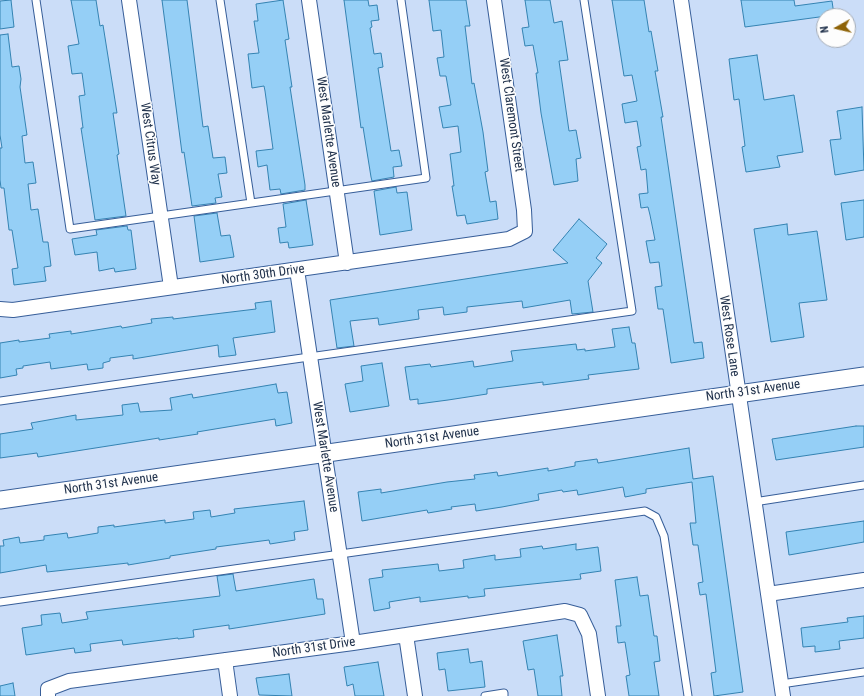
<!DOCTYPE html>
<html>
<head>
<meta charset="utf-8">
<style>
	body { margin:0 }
	#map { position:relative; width:864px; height:696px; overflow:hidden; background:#cbddf8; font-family:"Roboto Condensed",sans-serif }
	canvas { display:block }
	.north { position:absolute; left:816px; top:8px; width:40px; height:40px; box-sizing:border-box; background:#fdfdfd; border:1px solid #a5acb6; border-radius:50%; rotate:262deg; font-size:11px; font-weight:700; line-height:16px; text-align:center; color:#21324c }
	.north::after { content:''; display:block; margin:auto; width:14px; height:18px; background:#8e6308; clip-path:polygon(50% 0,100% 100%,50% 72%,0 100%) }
</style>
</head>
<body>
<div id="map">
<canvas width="864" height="696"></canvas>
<div class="north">N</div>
</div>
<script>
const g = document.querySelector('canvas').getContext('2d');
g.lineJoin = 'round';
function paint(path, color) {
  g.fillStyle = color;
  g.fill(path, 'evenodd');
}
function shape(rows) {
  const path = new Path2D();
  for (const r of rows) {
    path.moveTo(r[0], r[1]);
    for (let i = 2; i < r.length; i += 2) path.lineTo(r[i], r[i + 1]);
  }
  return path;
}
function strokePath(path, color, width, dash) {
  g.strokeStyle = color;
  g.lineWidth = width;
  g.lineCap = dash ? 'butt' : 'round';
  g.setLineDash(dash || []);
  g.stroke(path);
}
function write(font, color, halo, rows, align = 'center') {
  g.font = font + ' "Roboto Condensed",sans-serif';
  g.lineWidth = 3;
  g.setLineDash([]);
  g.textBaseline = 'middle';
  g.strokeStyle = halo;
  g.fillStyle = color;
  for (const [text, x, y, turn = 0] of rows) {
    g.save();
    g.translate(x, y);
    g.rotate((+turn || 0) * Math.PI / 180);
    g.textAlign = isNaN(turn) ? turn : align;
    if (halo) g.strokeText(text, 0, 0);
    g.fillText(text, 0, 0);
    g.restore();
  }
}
const building = shape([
	[11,0,14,27,0,29,0,1,11,0],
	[71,0,96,0,100,26,103,25,117,113,113,113,119,154,117,155,126,216,95,220,81,128,83,128,79,96,85,95,82,73,72,74,68,46,79,44,71,0],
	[162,0,187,0,203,127,208,126,213,158,225,157,227,173,218,174,222,197,215,198,216,203,192,206,184,152,182,153,162,0],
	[283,0,289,39,285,40,292,87,290,87,305,185,305,190,281,194,280,189,270,190,267,165,258,167,256,151,273,149,265,91,264,86,252,88,248,54,259,53,254,21,258,21,256,4,283,0],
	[344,0,368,0,369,6,377,5,379,20,371,21,372,27,370,28,374,54,381,53,383,67,378,68,391,151,399,150,402,166,393,167,394,177,372,181,371,177,363,127,361,128,344,0],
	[429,0,466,0,470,26,465,26,472,84,474,83,483,132,488,171,485,172,490,202,496,201,498,219,467,224,465,215,457,216,452,186,454,186,450,154,461,152,458,126,443,128,439,107,451,105,446,76,440,76,437,58,444,57,441,30,433,31,429,0],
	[525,0,550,0,554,23,562,21,568,60,559,61,569,131,576,130,581,158,576,159,578,181,554,185,541,113,536,73,538,73,533,45,525,46,522,28,529,27,525,0],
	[612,0,644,0,649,32,651,31,658,71,655,71,663,117,661,117,694,343,702,342,704,358,671,363,663,309,658,309,655,287,662,286,659,262,650,263,646,241,655,240,650,215,648,207,641,208,639,194,648,193,646,169,641,170,637,147,641,146,637,121,625,123,622,104,637,101,632,75,624,76,612,0],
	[741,0,794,0,795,6,832,1,834,15,745,27,741,0],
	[8,34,12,67,19,66,21,79,20,87,27,135,22,136,25,163,33,162,36,183,28,184,31,210,38,209,43,242,48,242,51,266,44,267,46,281,14,285,12,269,18,268,12,230,9,230,4,188,1,188,0,180,0,148,2,148,0,135,0,35,8,34],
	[757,55,764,100,794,95,803,152,777,156,780,167,746,172,742,147,745,146,739,99,734,100,729,59,757,55],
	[862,107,864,170,835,175,830,140,841,139,837,111,862,107],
	[396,187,397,193,407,192,412,230,380,235,374,191,396,187],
	[306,200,313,245,289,248,288,242,280,243,278,228,286,227,283,204,306,200],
	[864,200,864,237,846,240,841,203,864,200],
	[217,213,221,236,230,235,234,257,200,262,194,216,217,213],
	[579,219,607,244,596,258,602,263,588,281,593,312,572,314,570,300,523,308,522,301,467,307,467,312,444,315,443,307,418,310,419,319,379,325,378,318,350,321,354,346,337,348,330,300,568,263,553,250,579,219],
	[787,224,788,235,817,231,827,300,799,303,804,337,771,342,754,229,787,224],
	[127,226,128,230,131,230,136,269,115,272,114,268,99,271,97,252,75,255,72,239,97,235,96,230,127,226],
	[271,301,275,332,233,338,236,355,219,357,218,345,133,359,133,355,110,358,110,361,103,363,103,368,88,370,87,364,51,369,50,362,23,366,23,368,16,369,17,375,0,378,0,343,19,340,19,342,50,338,49,334,71,331,71,334,121,326,122,328,152,323,151,319,173,317,173,319,256,309,255,303,271,301],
	[629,327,632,343,635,343,639,369,588,375,589,379,543,385,543,382,487,389,487,394,448,400,418,404,418,399,410,400,405,367,430,364,431,367,473,361,474,367,513,361,511,351,576,344,577,350,585,349,585,351,615,347,612,329,629,327],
	[382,363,389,406,350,412,345,384,363,381,361,366,382,363],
	[276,384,278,393,287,392,292,423,276,426,275,419,197,432,198,434,159,440,159,438,38,457,37,453,0,458,0,434,33,429,31,423,76,415,76,420,123,415,122,405,138,403,140,412,172,410,170,398,192,394,193,398,276,384],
	[856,426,864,426,864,447,776,460,772,439,856,426],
	[689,448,693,479,713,476,743,692,714,696,711,673,716,672,706,594,700,595,698,583,703,582,698,545,693,545,690,523,696,523,692,482,646,489,646,493,625,497,623,487,578,495,577,490,563,492,562,490,538,494,539,500,502,507,476,511,475,504,451,507,452,509,428,513,427,510,362,521,358,492,381,489,381,493,447,482,475,479,474,475,497,472,498,476,548,468,548,471,575,466,575,462,597,459,598,463,689,448],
	[304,501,308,530,294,532,295,540,270,544,269,540,216,547,216,549,170,556,170,558,128,565,128,563,47,572,46,565,0,573,0,546,4,546,3,540,19,537,20,543,44,540,44,536,67,533,68,538,98,533,98,527,114,525,114,527,165,520,165,523,194,519,193,512,210,510,211,517,235,513,234,509,304,501],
	[864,521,864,542,789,555,786,532,864,521],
	[576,544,576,550,598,547,601,571,580,574,581,579,484,589,485,596,468,598,468,596,420,602,420,597,389,602,390,608,374,611,369,579,383,577,382,570,438,564,439,571,464,568,463,560,495,555,495,560,521,557,520,549,542,546,543,549,576,544],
	[233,574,236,591,314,579,317,599,323,599,325,614,229,629,229,625,193,630,194,637,178,639,178,638,123,645,122,640,90,644,91,651,75,653,74,648,26,655,22,628,42,625,41,615,60,613,62,623,88,619,86,612,220,596,217,576,233,574],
	[637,577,640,596,648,595,654,636,657,636,660,661,654,662,659,696,629,696,626,676,630,675,625,642,618,643,616,626,621,626,615,580,637,577],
	[864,616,864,638,839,641,840,649,815,652,815,646,803,647,801,628,848,622,847,618,864,616],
	[557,635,563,676,560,676,562,696,538,696,534,669,528,670,523,641,557,635],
	[468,649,470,663,482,661,485,687,448,691,445,669,439,670,437,653,468,649],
	[378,662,384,696,355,696,353,684,347,686,344,667,378,662],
	[289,674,292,696,259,695,256,678,289,674],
	[13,683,15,696,0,696,0,686,13,683]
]);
paint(building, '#95cff6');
strokePath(building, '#3483b2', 1);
const service = shape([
	[36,0,70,229,426,178,401,0],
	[220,0,251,203],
	[0,401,632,311,584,0],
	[754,502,864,485],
	[0,602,645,511,656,517,664,536,688,696],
	[781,684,864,672],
	[485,696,504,693,504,696]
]);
const minor = shape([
	[129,0,171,287],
	[309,0,347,263],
	[681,0,783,696],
	[297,270,353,643],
	[0,309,13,310,509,239,525,231,524,210,494,0],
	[768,594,864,580],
	[406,635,415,696],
	[225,660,230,696],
	[48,696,48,689,69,681,353,643,565,611,580,615,589,634,598,696]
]);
const tertiary = shape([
	[0,500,864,376]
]);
strokePath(service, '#375e99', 9);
strokePath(minor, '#375e99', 16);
strokePath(tertiary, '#375e99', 19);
strokePath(service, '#fff', 7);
strokePath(minor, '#fff', 14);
strokePath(tertiary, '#fff', 17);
write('13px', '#21324c', '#fdfdfd', [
	["West Claremont Street",511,115,82],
	["West Marlette Avenue",328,132,82],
	["West Citrus Way",150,144,82],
	["North 30th Drive",263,275,-8],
	["West Rose Lane",729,336,82],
	["North 31st Avenue",753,391,-8],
	["North 31st Avenue",432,438,-8],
	["West Marlette Avenue",325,457,81],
	["North 31st Avenue",111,484,-8],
	["North 31st Drive",314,648,-8]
]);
</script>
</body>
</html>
